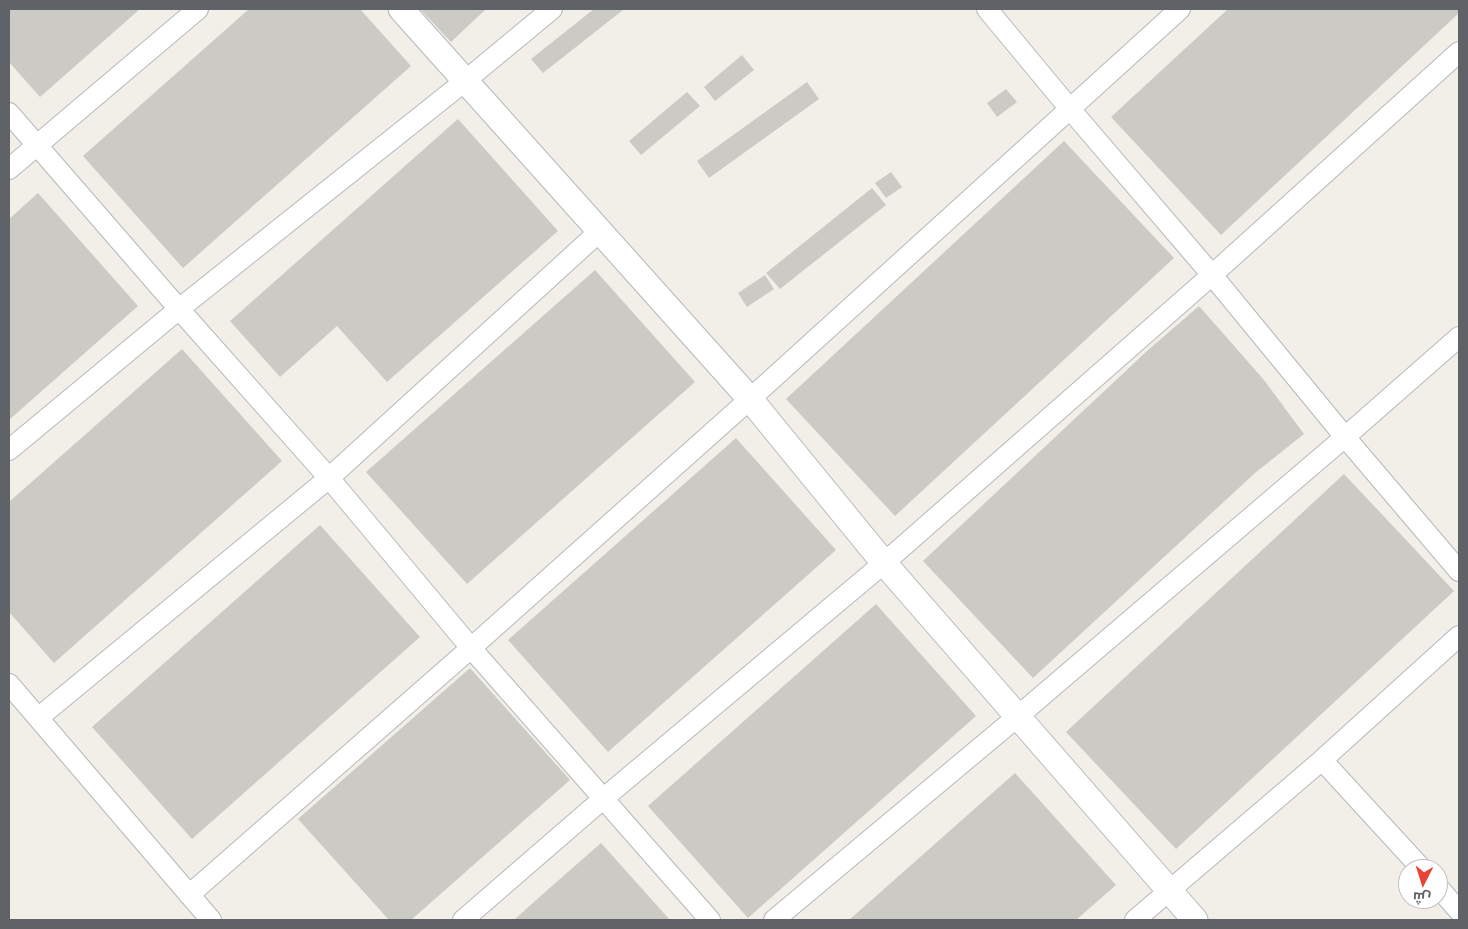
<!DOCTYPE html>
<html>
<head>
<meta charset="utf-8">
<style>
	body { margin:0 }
	#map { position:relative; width:1468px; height:929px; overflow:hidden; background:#f1efe8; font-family:Manrope,Cairo,sans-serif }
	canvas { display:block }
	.frame { position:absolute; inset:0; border:10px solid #5f6368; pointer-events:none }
	.north { position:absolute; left:1398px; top:859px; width:50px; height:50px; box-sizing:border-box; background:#fff; border:1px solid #bfc1c3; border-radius:50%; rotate:185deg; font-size:14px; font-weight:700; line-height:20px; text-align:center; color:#5f6368 }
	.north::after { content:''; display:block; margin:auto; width:18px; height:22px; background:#ea4335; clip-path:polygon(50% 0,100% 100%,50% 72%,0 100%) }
</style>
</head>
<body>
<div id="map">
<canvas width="1468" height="929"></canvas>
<div class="frame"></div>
<div class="north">ش</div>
</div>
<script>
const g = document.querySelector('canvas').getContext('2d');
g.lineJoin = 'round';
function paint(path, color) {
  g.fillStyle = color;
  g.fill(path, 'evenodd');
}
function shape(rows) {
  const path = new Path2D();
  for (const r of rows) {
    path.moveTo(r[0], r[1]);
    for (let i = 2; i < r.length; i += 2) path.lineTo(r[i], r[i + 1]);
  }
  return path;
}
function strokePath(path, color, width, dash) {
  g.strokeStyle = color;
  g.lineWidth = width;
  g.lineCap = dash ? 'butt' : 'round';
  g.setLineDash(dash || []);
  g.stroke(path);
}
paint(shape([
	[9,9,140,9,40,97,9,62],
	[249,9,360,9,411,66,183,268,83,156],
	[420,9,486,9,451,42],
	[594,9,623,10,543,73,531,59],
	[1228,9,1459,9,1459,13,1221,235,1111,117],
	[742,55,754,70,715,101,704,87],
	[807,82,819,99,709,178,697,161],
	[1006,89,1017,102,997,117,987,103],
	[687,92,700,106,641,155,629,141],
	[458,119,558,231,387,382,337,326,280,377,230,321],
	[1064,141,1174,258,895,516,786,399],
	[891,172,902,187,886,198,875,183],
	[872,188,886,205,780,289,766,273],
	[38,193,138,306,9,420,9,219],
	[595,270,695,382,467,584,366,472],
	[765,275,774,289,747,307,738,293],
	[1199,306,1264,380,1304,434,1255,473,1033,678,923,561,1147,351],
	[182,349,282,461,54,663,9,612,9,502],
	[736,438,836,550,608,752,508,640],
	[1344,474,1454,591,1176,849,1066,732],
	[320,525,420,637,192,839,92,727],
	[876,604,976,716,748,918,648,806],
	[470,668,570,780,411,920,389,920,298,819],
	[1015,773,1116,885,1076,920,849,920],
	[601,843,670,920,514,920,544,893]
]), '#cccac5');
const minor = shape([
	[987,9,1070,109,1212,275,1345,437,1459,571],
	[9,113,179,309,329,478,471,648,710,920],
	[9,169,198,9],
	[9,450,179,309,465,81,552,9],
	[9,684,211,920],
	[38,718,329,478,600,231],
	[1322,760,1422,869],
	[1438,887,1459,911],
	[189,895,471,648,750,399,1180,9],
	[463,920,604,798,884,563,1212,275,1459,52],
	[774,920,1017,717,1345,437,1459,337],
	[1135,920,1322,760,1459,636]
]);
const tertiary = shape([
	[401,9,750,399,884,563,1195,920]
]);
strokePath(minor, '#b5b8bc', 22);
strokePath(tertiary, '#b5b8bc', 27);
strokePath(minor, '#fff', 20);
strokePath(tertiary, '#fff', 25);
</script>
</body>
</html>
